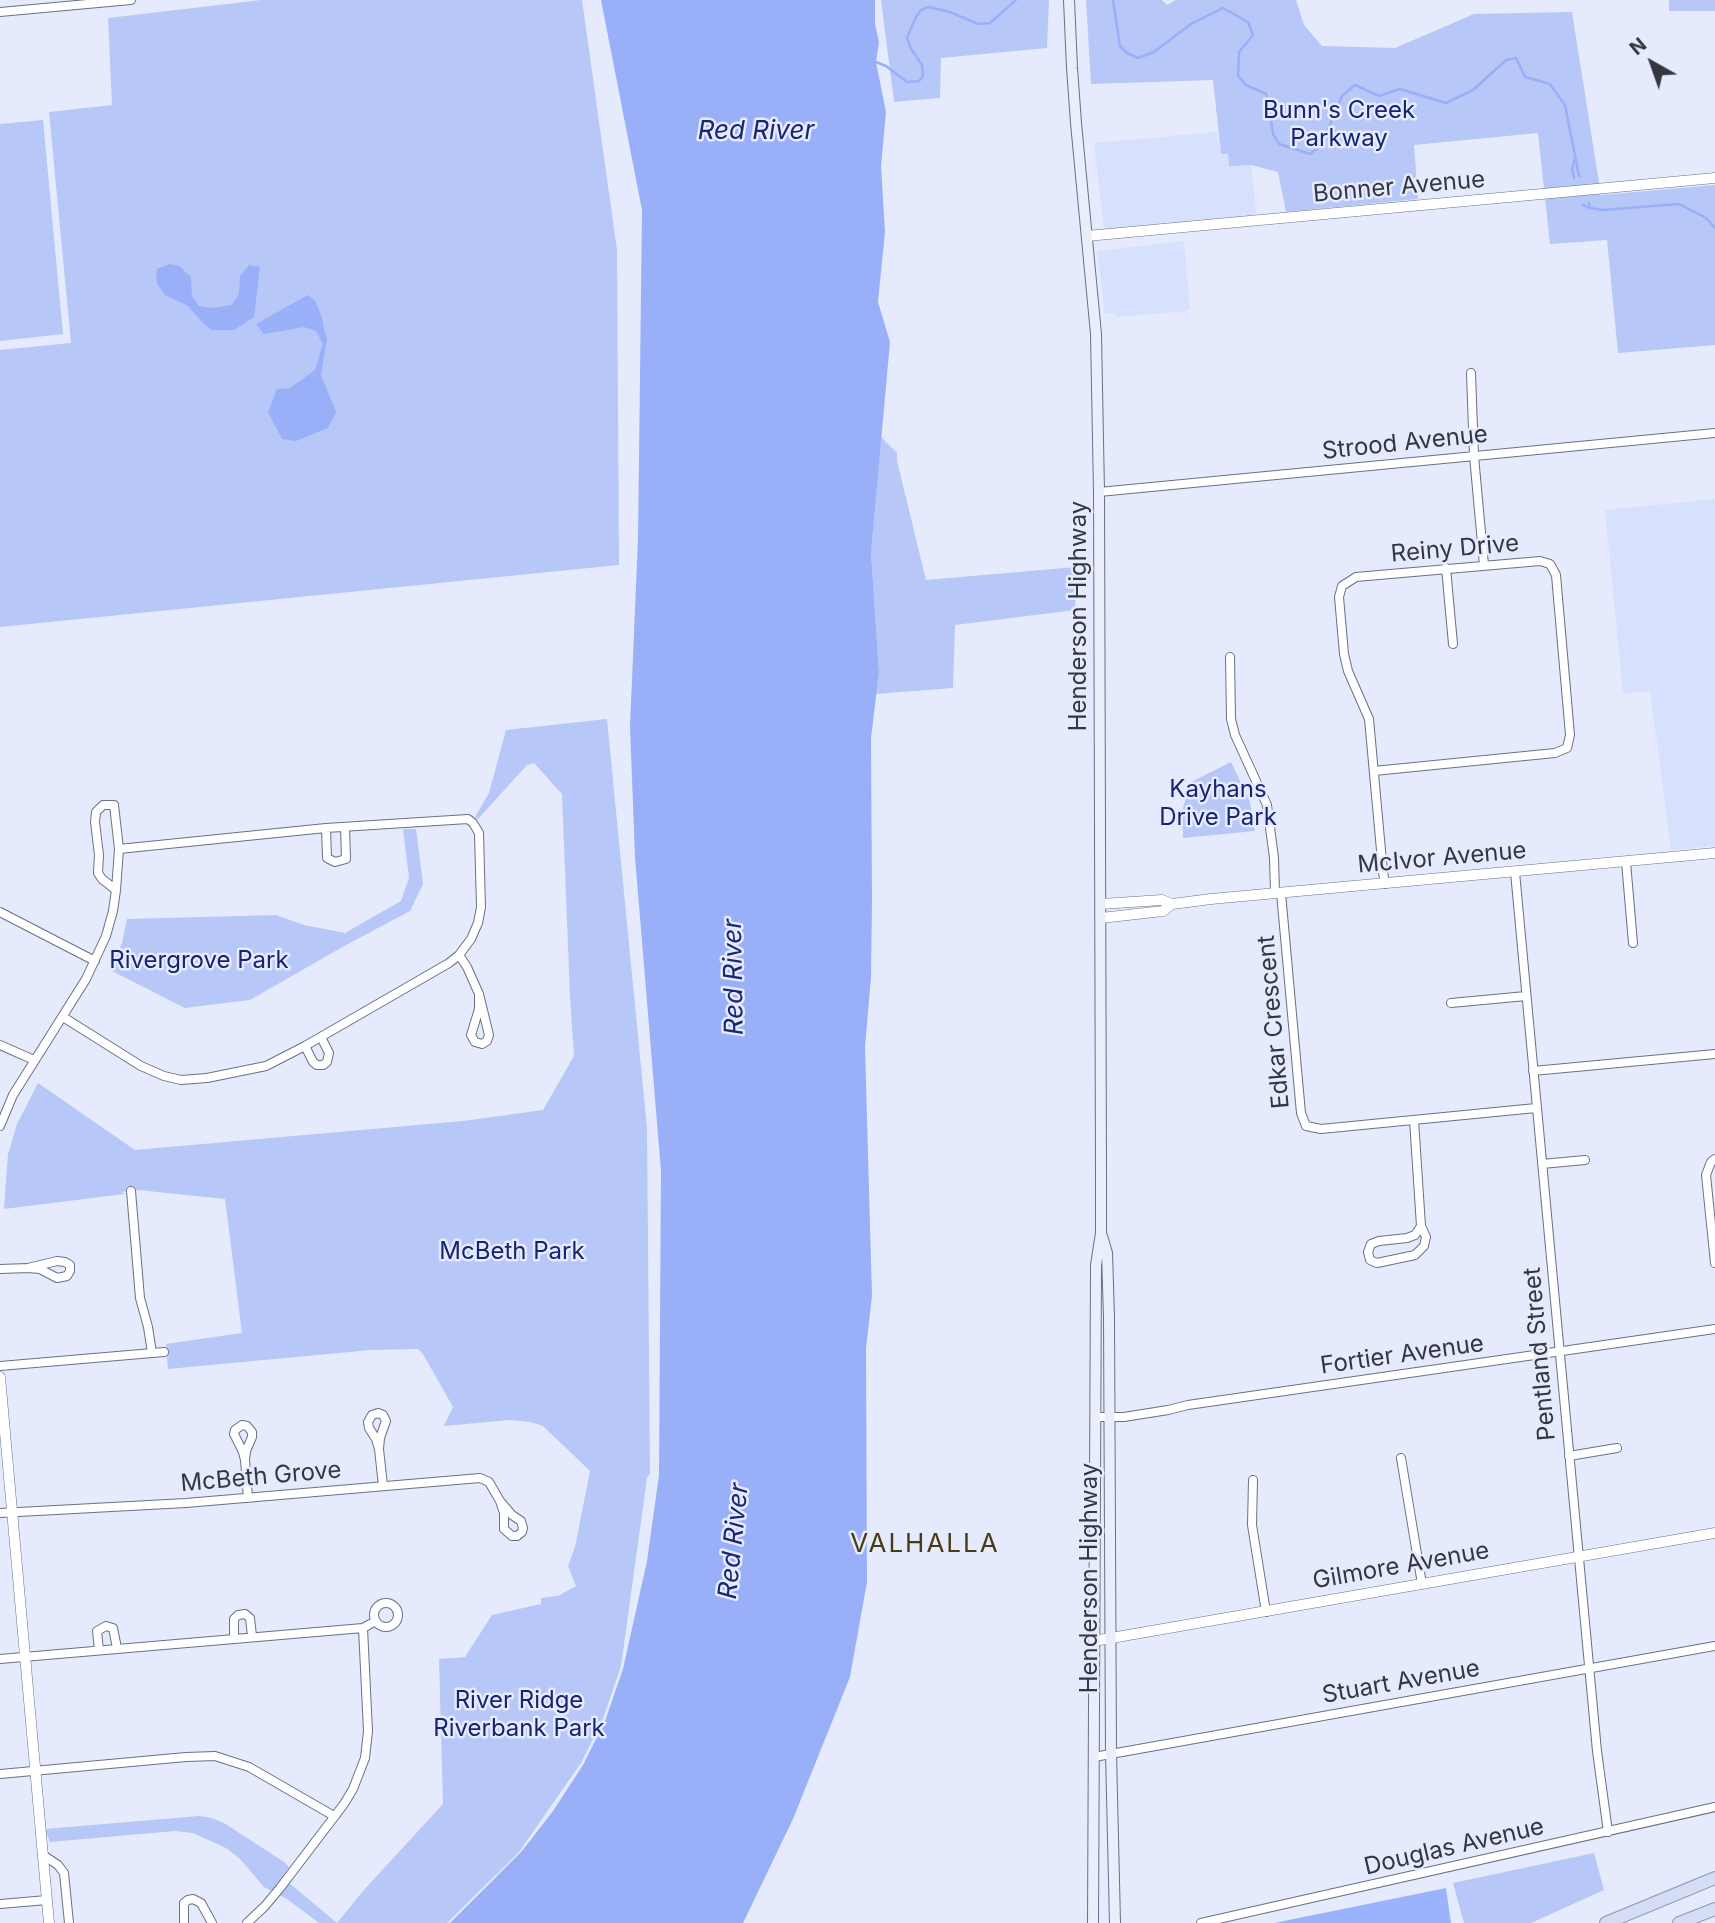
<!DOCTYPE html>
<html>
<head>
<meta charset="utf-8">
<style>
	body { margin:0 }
	#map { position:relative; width:1715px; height:1923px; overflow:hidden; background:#e5ebfd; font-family:Inter,sans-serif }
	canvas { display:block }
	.north { position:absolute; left:1617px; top:28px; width:70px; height:70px; -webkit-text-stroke:5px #e5ebfd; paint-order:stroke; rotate:320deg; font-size:19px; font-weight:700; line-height:28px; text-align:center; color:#343740 }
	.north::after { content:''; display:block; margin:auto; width:24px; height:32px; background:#343740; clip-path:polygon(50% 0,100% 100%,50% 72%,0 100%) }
</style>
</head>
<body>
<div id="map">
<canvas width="1715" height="1923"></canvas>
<div class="north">N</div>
</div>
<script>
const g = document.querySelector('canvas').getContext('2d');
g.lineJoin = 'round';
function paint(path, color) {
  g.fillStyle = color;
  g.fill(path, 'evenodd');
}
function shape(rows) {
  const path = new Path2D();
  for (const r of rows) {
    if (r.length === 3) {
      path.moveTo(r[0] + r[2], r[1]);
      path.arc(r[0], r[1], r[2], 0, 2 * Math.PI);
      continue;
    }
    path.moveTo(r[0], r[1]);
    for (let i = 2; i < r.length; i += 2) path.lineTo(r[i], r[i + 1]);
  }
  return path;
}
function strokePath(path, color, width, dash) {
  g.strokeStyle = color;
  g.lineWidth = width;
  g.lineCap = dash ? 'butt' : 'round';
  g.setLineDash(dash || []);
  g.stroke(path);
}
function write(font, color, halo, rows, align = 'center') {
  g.font = font + ' Inter,sans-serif';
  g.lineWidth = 5;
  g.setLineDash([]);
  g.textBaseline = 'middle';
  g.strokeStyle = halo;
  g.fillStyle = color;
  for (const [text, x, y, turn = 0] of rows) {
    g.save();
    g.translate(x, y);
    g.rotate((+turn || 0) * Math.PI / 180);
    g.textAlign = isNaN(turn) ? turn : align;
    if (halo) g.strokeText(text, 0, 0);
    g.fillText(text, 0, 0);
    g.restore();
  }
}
paint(shape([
	[1217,132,1221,154,1228,154,1251,165,1257,217,1104,230,1094,143],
	[1184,241,1190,308,1187,311,1116,317,1115,313,1105,314,1097,251],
	[1715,499,1715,846,1671,850,1650,691,1623,694,1605,510]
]), '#d7e1fe');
paint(shape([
	[261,0,582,0,617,250,619,565,0,627,0,350,71,343,49,112,112,105,108,18],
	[881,0,1049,0,1047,48,941,58,940,98,894,102],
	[1086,0,1162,0,1167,5,1176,0,1296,0,1304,25,1322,46,1395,48,1474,14,1572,12,1601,195,1715,185,1715,345,1618,353,1607,240,1550,244,1538,133,1414,145,1418,199,1286,212,1278,172,1251,165,1229,166,1228,154,1221,154,1213,80,1091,84],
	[1669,0,1715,0,1715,11,1669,11],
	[43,120,63,334,0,341,0,124],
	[880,436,897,453,897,461,926,580,1076,567,1075,610,955,625,953,688,876,694,879,672,871,552],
	[607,719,647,1128,650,1473,647,1478,621,1666,603,1719,581,1763,519,1852,447,1923,337,1923,363,1891,443,1804,439,1659,465,1657,492,1615,541,1604,541,1598,558,1596,576,1586,568,1566,575,1547,590,1471,543,1426,531,1422,510,1420,444,1426,453,1407,423,1354,418,1349,371,1350,168,1369,166,1344,242,1333,225,1199,138,1190,122,1192,125,1194,4,1209,8,1154,17,1124,38,1083,135,1150,463,1121,543,1110,574,1056,570,997,562,794,534,763,527,765,478,819,475,817,489,793,506,730],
	[1231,762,1250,802,1255,831,1183,838,1183,808,1191,782],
	[403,829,416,829,423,884,410,911,346,945,250,1000,185,1008,110,970,122,943,127,919,276,915,304,925,345,933,401,901,409,878],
	[199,1816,212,1818,224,1823,284,1862,289,1867,282,1877,337,1923,319,1923,287,1899,264,1887,240,1859,226,1848,193,1833,175,1831,50,1842,45,1829],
	[1594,1853,1604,1890,1531,1923,1464,1923,1453,1883]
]), '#b6c7f8');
paint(shape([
	[1446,1888,1451,1923,1274,1923]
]), '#9bb3fc');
paint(shape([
	[601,0,875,0,875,24,879,42,876,62,886,112,881,166,885,232,878,302,890,342,871,552,879,672,871,738,872,902,871,977,865,1047,872,1296,866,1348,867,1582,850,1677,793,1819,743,1923,450,1923,522,1851,553,1811,583,1765,605,1721,623,1669,647,1561,659,1475,661,1171,635,857,630,726,638,539,642,210],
	[170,264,179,266,191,277,192,296,199,306,212,308,232,305,239,294,240,276,249,265,260,267,254,317,234,330,212,330,203,323,188,306,165,295,158,285,156,277,157,269],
	[308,295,315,301,322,317,324,330,327,338,321,375,336,412,328,428,296,441,282,439,268,412,277,389,290,388,315,370,323,344,316,331,304,327,264,334,256,324]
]), '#99b0f9');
strokePath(shape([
	[1113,0,1120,46,1127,53,1138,58,1154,52,1191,24,1223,8,1248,22,1253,35,1239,52,1238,76,1246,85,1266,94,1269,104,1273,134,1279,144,1310,154,1321,146,1342,96,1355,85,1379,96,1400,89,1446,103,1473,90,1506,60,1516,58,1525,77,1550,84,1565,105,1579,176],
	[876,62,886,66,907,82,919,81,923,76,922,65,911,49,907,38,916,17,921,10,929,7,950,12,978,24,990,23,1016,0],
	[1574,178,1572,169,1575,158],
	[1589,203,1590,208,1602,210,1679,204,1706,218,1715,228],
	[1583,205,1590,208]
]), '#99b0f9', 2.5);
const minor = shape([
	[0,12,131,0],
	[1471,373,1474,456,1484,565],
	[1099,492,1715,433],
	[1446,568,1453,644],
	[1230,657,1231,719,1235,735,1267,805,1274,858,1275,893],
	[1374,771,1555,753,1567,748,1570,735,1556,575,1550,564,1540,561,1356,577,1342,586,1339,597,1344,654,1348,671,1369,719,1383,872,1385,884],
	[326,828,327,858,335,862,346,859,345,827],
	[1626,862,1633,943],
	[1515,872,1597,1751,1608,1832],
	[1281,893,1301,1113,1306,1126,1321,1129,1536,1108],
	[0,912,95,961],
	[459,955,467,967,479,994,479,1009,471,1035,475,1042,482,1044,487,1041,489,1035,479,994],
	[1451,1003,1526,996],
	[63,1017,141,1066,164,1076,181,1080,207,1078,266,1066,305,1046,449,963,459,955,471,939,478,923,481,907,479,833,473,823,468,819,326,828,119,849],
	[0,1045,34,1060],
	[305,1046,313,1062,317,1065,323,1065,327,1062,329,1053,321,1037],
	[1533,1071,1715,1054],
	[1414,1120,1421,1226,1426,1237,1424,1246,1415,1255,1377,1263,1370,1260,1368,1252,1371,1244,1379,1241,1407,1238,1415,1235,1421,1226],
	[0,1126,13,1095,86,979,106,936,113,911,116,890,119,849,114,805,103,805,96,812,95,822,99,855,98,873,102,879,116,890],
	[1715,1159,1711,1162,1706,1175,1715,1263],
	[1542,1164,1585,1160],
	[131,1191,140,1298,148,1327,152,1353],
	[0,1269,28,1268,57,1261,65,1262,70,1265,70,1271,67,1276,57,1278,40,1269,28,1268],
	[0,1366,164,1352],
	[1095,1417,1124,1417,1168,1410,1188,1405,1715,1329],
	[379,1449,376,1439,369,1428,368,1422,372,1415,378,1413,383,1415,386,1421,380,1438,379,1449,383,1486],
	[1569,1456,1617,1448],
	[1401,1458,1422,1584],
	[245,1460,246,1451,252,1437,252,1432,247,1426,242,1425,235,1430,234,1434,243,1452,245,1460,248,1498],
	[1253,1480,1252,1525,1266,1612],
	[0,1513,186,1503,480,1478,489,1482,500,1501,504,1513,504,1529,512,1536,517,1536,522,1532,523,1528,521,1521,512,1515,500,1501],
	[386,1615,12],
	[234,1638,234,1619,238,1615,245,1614,250,1618,252,1636],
	[99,1650,97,1631,106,1626,113,1628,117,1648],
	[0,1659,363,1628,376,1621],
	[1094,1757,1715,1646],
	[0,1774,186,1757,215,1756,249,1767,334,1816],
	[43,1855,58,1865,64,1873,69,1923],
	[0,1904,47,1900],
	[184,1923,184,1903,188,1900,193,1899,201,1903,212,1923],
	[247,1923,265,1906,280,1888,344,1804,353,1789,365,1758,368,1731,363,1628],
	[1201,1923,1715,1807]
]);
const tertiary = shape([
	[1087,236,1715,178],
	[1101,904,1162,900,1172,904],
	[1101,918,1163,911,1172,904,1211,899,1715,853],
	[0,1377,49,1923],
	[1094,1641,1715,1533]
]);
const secondary = shape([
	[1069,0,1072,68,1076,123,1096,334,1099,492,1101,1171,1101,1233,1096,1265,1093,1923],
	[1102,1236,1107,1253,1109,1317,1111,1753,1115,1923]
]);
const primary = shape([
	[1606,1923,1715,1878],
	[1679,1923,1715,1909]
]);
strokePath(minor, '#6a7184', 10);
strokePath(tertiary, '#6a7184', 11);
strokePath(secondary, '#6a7184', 12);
strokePath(primary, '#8a95b2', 14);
strokePath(minor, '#fff', 8);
strokePath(tertiary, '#fff', 10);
strokePath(secondary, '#eaeefa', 10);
strokePath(primary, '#d5ddf5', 12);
write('24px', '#182374', '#e5ebfd', [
	["Bunn's Creek",1339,111],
	["Parkway",1339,139],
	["Kayhans",1218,790],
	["Drive Park",1218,818],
	["Rivergrove Park",199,961],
	["McBeth Park",512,1252],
	["River Ridge",519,1701],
	["Riverbank Park",519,1729]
]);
write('24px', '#343740', '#e5ebfd', [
	["Bonner Avenue",1399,187,-5],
	["Strood Avenue",1405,443,-6],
	["Reiny Drive",1455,549,-5],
	["Henderson Highway",1079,616,-90],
	["McIvor Avenue",1442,858,-5],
	["Edkar Crescent",1274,1022,-95],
	["Pentland Street",1540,1354,-95],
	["Fortier Avenue",1402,1355,-8],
	["McBeth Grove",261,1477,-5],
	["Gilmore Avenue",1401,1566,-10],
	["Henderson Highway",1090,1578,-90],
	["Stuart Avenue",1401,1682,-10],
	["Douglas Avenue",1454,1847,-13]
]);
write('italic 26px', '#1a2576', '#e5ebfd', [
	["Red River",756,131],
	["Red River",734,977,-91],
	["Red River",734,1541,-84]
]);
g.letterSpacing = '2px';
write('26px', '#493b12', '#e5ebfd', [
	["VALHALLA",925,1544]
]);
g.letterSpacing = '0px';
</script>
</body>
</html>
